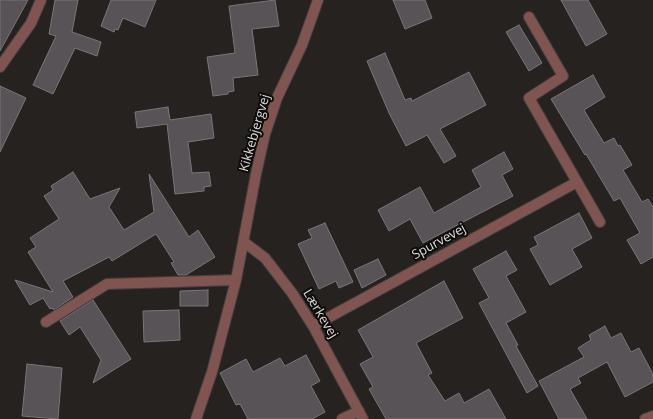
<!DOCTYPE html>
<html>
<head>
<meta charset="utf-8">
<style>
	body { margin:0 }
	canvas { display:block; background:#262220 }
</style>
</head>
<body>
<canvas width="653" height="419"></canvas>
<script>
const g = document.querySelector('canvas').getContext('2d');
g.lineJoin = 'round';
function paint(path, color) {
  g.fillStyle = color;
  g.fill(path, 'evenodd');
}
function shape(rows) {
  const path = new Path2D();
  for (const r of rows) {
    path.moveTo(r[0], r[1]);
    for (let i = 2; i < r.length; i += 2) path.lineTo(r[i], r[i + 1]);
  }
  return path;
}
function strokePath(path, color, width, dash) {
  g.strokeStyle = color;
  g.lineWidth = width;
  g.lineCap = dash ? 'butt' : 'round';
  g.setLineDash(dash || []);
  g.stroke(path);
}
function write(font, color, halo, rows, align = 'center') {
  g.font = font + ' "Open Sans",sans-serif';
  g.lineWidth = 4;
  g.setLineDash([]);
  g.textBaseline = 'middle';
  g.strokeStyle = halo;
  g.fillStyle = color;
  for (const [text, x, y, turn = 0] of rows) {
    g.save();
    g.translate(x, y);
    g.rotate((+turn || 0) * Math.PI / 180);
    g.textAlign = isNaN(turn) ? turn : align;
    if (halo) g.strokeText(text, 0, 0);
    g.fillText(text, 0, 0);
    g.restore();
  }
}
const building = shape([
	[0,0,28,0,0,51,0,0],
	[55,0,78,0,72,32,101,42,97,56,75,48,53,94,33,85,56,36,49,34,55,0],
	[111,0,156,0,145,27,123,18,118,30,115,29,114,32,101,26,111,0],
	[275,0,279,26,252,29,258,75,233,78,234,91,228,92,228,94,213,96,207,57,235,53,229,6,275,0],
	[393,0,425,0,432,18,405,29,393,0],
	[561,0,588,0,607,34,586,46,561,0],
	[519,25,542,63,529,71,506,32,519,25],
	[385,53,405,100,411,98,412,101,469,72,486,105,440,129,456,156,444,163,427,135,406,146,389,113,367,61,385,53],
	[593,75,605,97,584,110,604,143,614,138,618,146,620,145,632,165,623,170,642,202,648,199,653,207,653,257,641,264,627,240,640,233,620,198,614,201,586,154,585,155,551,99,593,75],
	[0,86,26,98,0,152,0,86],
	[168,107,170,120,211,114,214,138,188,142,192,173,209,172,211,186,204,187,204,191,175,194,167,124,137,128,135,112,168,107],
	[504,152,513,169,502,175,513,196,423,243,410,219,389,231,378,210,420,187,434,213,481,187,472,170,504,152],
	[73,172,90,199,120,188,109,207,124,230,154,212,149,174,189,237,198,230,215,257,186,275,178,275,171,263,174,262,156,234,112,261,109,257,63,281,73,297,54,310,52,308,50,309,43,298,30,305,15,280,53,292,28,252,36,247,30,238,59,219,44,196,53,190,51,186,73,172],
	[579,213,592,238,572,249,582,267,550,285,530,249,538,245,534,237,579,213],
	[325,223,353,282,339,288,336,281,319,289,298,244,312,238,308,230,325,223],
	[506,251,517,270,506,276,526,312,506,323,518,345,516,346,538,386,527,393,479,303,489,298,473,269,506,251],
	[378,259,386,275,362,288,354,270,378,259],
	[444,281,463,318,416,343,432,373,428,375,445,401,459,393,464,403,489,389,506,419,386,419,369,389,373,387,360,364,373,357,358,330,444,281],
	[208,290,208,306,180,306,180,291,208,290],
	[93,300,131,359,93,383,101,360,80,327,69,335,60,321,93,300],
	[179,310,180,340,144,342,143,311,179,310],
	[605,326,611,338,621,333,631,352,639,348,653,374,653,382,625,397,607,362,578,378,581,383,570,389,587,419,559,419,539,381,584,357,578,348,591,340,589,335,605,326],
	[306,355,320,381,311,386,325,412,312,419,248,419,240,404,236,405,220,373,246,359,253,372,280,358,285,366,306,355],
	[27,364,62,368,58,419,22,416,27,364]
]);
paint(building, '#575356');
strokePath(building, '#797578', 1);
const street = shape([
	[529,17,563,76,529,98,600,222],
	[0,67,31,23,41,0],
	[244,242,265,258,292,293,313,326,363,419],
	[46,322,107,284,236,280],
	[313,326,577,182],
	[196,419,212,372,236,280,256,174,265,134,277,98,302,45,318,0],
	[342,419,359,411],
	[645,419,653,416]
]);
strokePath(street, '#433f3d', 12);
strokePath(street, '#7f5451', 10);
write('13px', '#dbd9d7', '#0e0c0b', [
	["Kikkebjergvej",255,133,-74],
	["Spurvevej",439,242,-29],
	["Lærkevej",320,314,59]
]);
</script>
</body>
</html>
